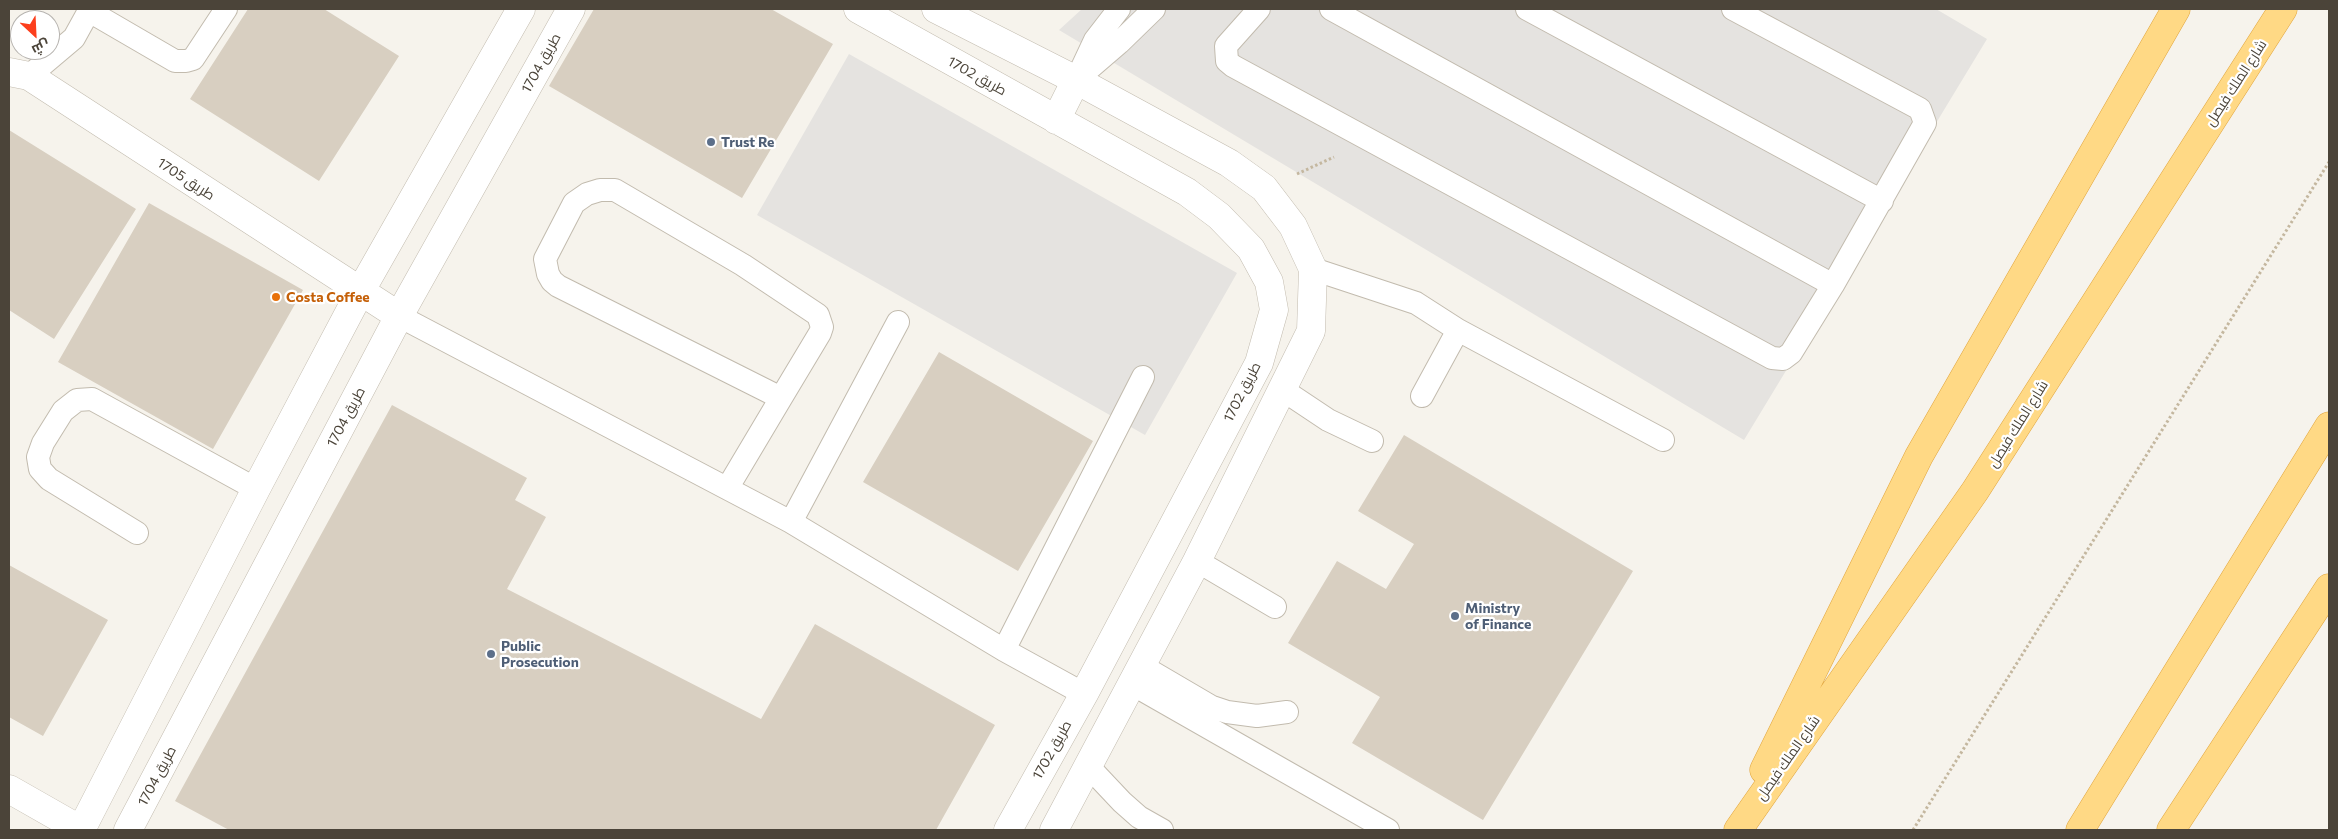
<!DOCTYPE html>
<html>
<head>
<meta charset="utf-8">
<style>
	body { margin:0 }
	#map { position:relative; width:2338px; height:839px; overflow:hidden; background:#f6f3ec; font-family:Commissioner,Cairo,sans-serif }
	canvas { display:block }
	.frame { position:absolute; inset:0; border:10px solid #4b4439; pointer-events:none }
	.north { position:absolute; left:10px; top:10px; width:50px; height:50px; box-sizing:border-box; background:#fff; border:1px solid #b7b4b0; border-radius:50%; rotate:155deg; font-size:14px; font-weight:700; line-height:20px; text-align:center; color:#4b4439 }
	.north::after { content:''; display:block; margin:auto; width:18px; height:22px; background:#fc3f1d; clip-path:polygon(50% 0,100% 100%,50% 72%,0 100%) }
</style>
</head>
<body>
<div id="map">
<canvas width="2338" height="839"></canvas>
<div class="frame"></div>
<div class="north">ش</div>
</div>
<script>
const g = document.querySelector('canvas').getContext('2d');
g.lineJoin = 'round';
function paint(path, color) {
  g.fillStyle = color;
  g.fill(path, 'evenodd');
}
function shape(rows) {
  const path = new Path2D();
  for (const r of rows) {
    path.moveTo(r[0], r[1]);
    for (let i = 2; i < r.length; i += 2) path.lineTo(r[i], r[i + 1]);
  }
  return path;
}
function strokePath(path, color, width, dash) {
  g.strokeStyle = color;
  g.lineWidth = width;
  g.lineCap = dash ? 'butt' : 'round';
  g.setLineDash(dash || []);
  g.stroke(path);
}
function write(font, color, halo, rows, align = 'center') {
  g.font = font + ' Commissioner,Cairo,sans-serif';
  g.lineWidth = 4.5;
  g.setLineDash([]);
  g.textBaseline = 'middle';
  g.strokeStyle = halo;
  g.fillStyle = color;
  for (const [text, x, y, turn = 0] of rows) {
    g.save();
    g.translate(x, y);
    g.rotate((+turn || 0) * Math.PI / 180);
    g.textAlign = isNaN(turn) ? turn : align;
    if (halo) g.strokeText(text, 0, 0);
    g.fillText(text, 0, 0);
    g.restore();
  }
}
paint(shape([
	[1082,9,1936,9,1987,39,1744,440,1059,30],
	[849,54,1237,273,1145,435,757,215]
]), '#e5e3e0');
paint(shape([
	[248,9,324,9,399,56,319,181,190,99],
	[594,9,771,9,833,44,742,198,549,86],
	[9,130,136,209,54,339,9,310],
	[149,203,303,290,213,449,58,362],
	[939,352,1093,441,1018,571,863,482],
	[392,405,527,478,515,500,546,517,507,589,761,719,815,624,995,725,936,830,229,830,175,801],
	[1404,435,1633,571,1483,820,1352,743,1380,697,1288,643,1337,561,1386,589,1414,544,1358,511],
	[9,565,108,620,43,736,9,717]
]), '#d8cfc1');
const service = shape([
	[1259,9,1226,46,1227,61,1233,66,1772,358,1783,359,1791,353,1833,285,1925,123,1920,109,1733,9],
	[1331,9,1833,285],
	[1527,9,1882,201],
	[89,11,175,61,186,61,193,59,226,9],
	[1080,72,1095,40,1119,9],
	[29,76,74,38,90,9],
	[1076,80,1119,43,1154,9],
	[1313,269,1416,303,1458,330,1663,440],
	[399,316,791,522,1004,650,1084,694],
	[1283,390,1328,420,1372,441],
	[1422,396,1458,330],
	[728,487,781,398,820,333,822,327,818,315,743,265,615,190,600,190,587,194,574,203,545,259,548,274,552,281,558,286,781,398],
	[791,522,898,322],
	[137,533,49,479,40,469,38,457,43,443,63,411,77,400,92,399,256,489],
	[1197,561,1275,607],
	[1004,650,1143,377],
	[1142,666,1212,707,1227,712,1257,716,1287,712],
	[1132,684,1388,830],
	[1089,767,1122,802,1139,817,1162,830]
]);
const minor = shape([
	[9,72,29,76,399,316],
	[9,789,81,830],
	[81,830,256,489,360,292,521,9],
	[128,830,399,316,571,9]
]);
const tertiary = shape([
	[858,9,1187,192,1219,216,1251,249,1269,282,1274,310,1259,363,1084,694,1008,830],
	[936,9,1076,80,1229,163,1264,188,1293,226,1313,269,1311,331,1197,561,1054,830],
	[1056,120,1076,80]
]);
const trunk = shape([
	[1764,770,1919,456,2176,9],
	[1738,830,1975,491,2283,9],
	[2080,830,2329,426],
	[2171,830,2329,588]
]);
strokePath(service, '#c2bbae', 24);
strokePath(minor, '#c2bbae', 29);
strokePath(tertiary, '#c2bbae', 29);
strokePath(trunk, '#e0a43c', 29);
strokePath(shape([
	[1297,174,1334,157],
	[1913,830,2329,162]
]), '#c4b79f', 3, [2.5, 2.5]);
strokePath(service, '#fff', 22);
strokePath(minor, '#fff', 28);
strokePath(tertiary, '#fff', 28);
strokePath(trunk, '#ffd985', 28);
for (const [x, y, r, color] of [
	[711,142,5,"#5c6f8a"],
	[276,297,5,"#e8710a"],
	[1455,616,5,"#5c6f8a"],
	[491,654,5,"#5c6f8a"]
]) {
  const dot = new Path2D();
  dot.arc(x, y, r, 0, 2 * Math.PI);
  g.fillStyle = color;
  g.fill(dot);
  strokePath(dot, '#fff', 2);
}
write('14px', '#4b4439', '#fff', [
	["طريق 1704",541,63,-61],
	["طريق 1702",977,76,29],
	["شارع الملك فيصل",2236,83,-57],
	["طريق 1705",186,179,33],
	["طريق 1702",1242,392,-63],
	["طريق 1704",346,417,-62],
	["شارع الملك فيصل",2018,424,-58],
	["طريق 1702",1052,750,-61],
	["شارع الملك فيصل",1788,758,-55],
	["طريق 1704",157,776,-62]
]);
write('bold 14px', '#4e5e75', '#fff', [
	["Trust Re",721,142],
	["Ministry",1465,608],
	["of Finance",1465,624],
	["Public",501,646],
	["Prosecution",501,662]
], 'left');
write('bold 14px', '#c56008', '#fff', [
	["Costa Coffee",286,297]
], 'left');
</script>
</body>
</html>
